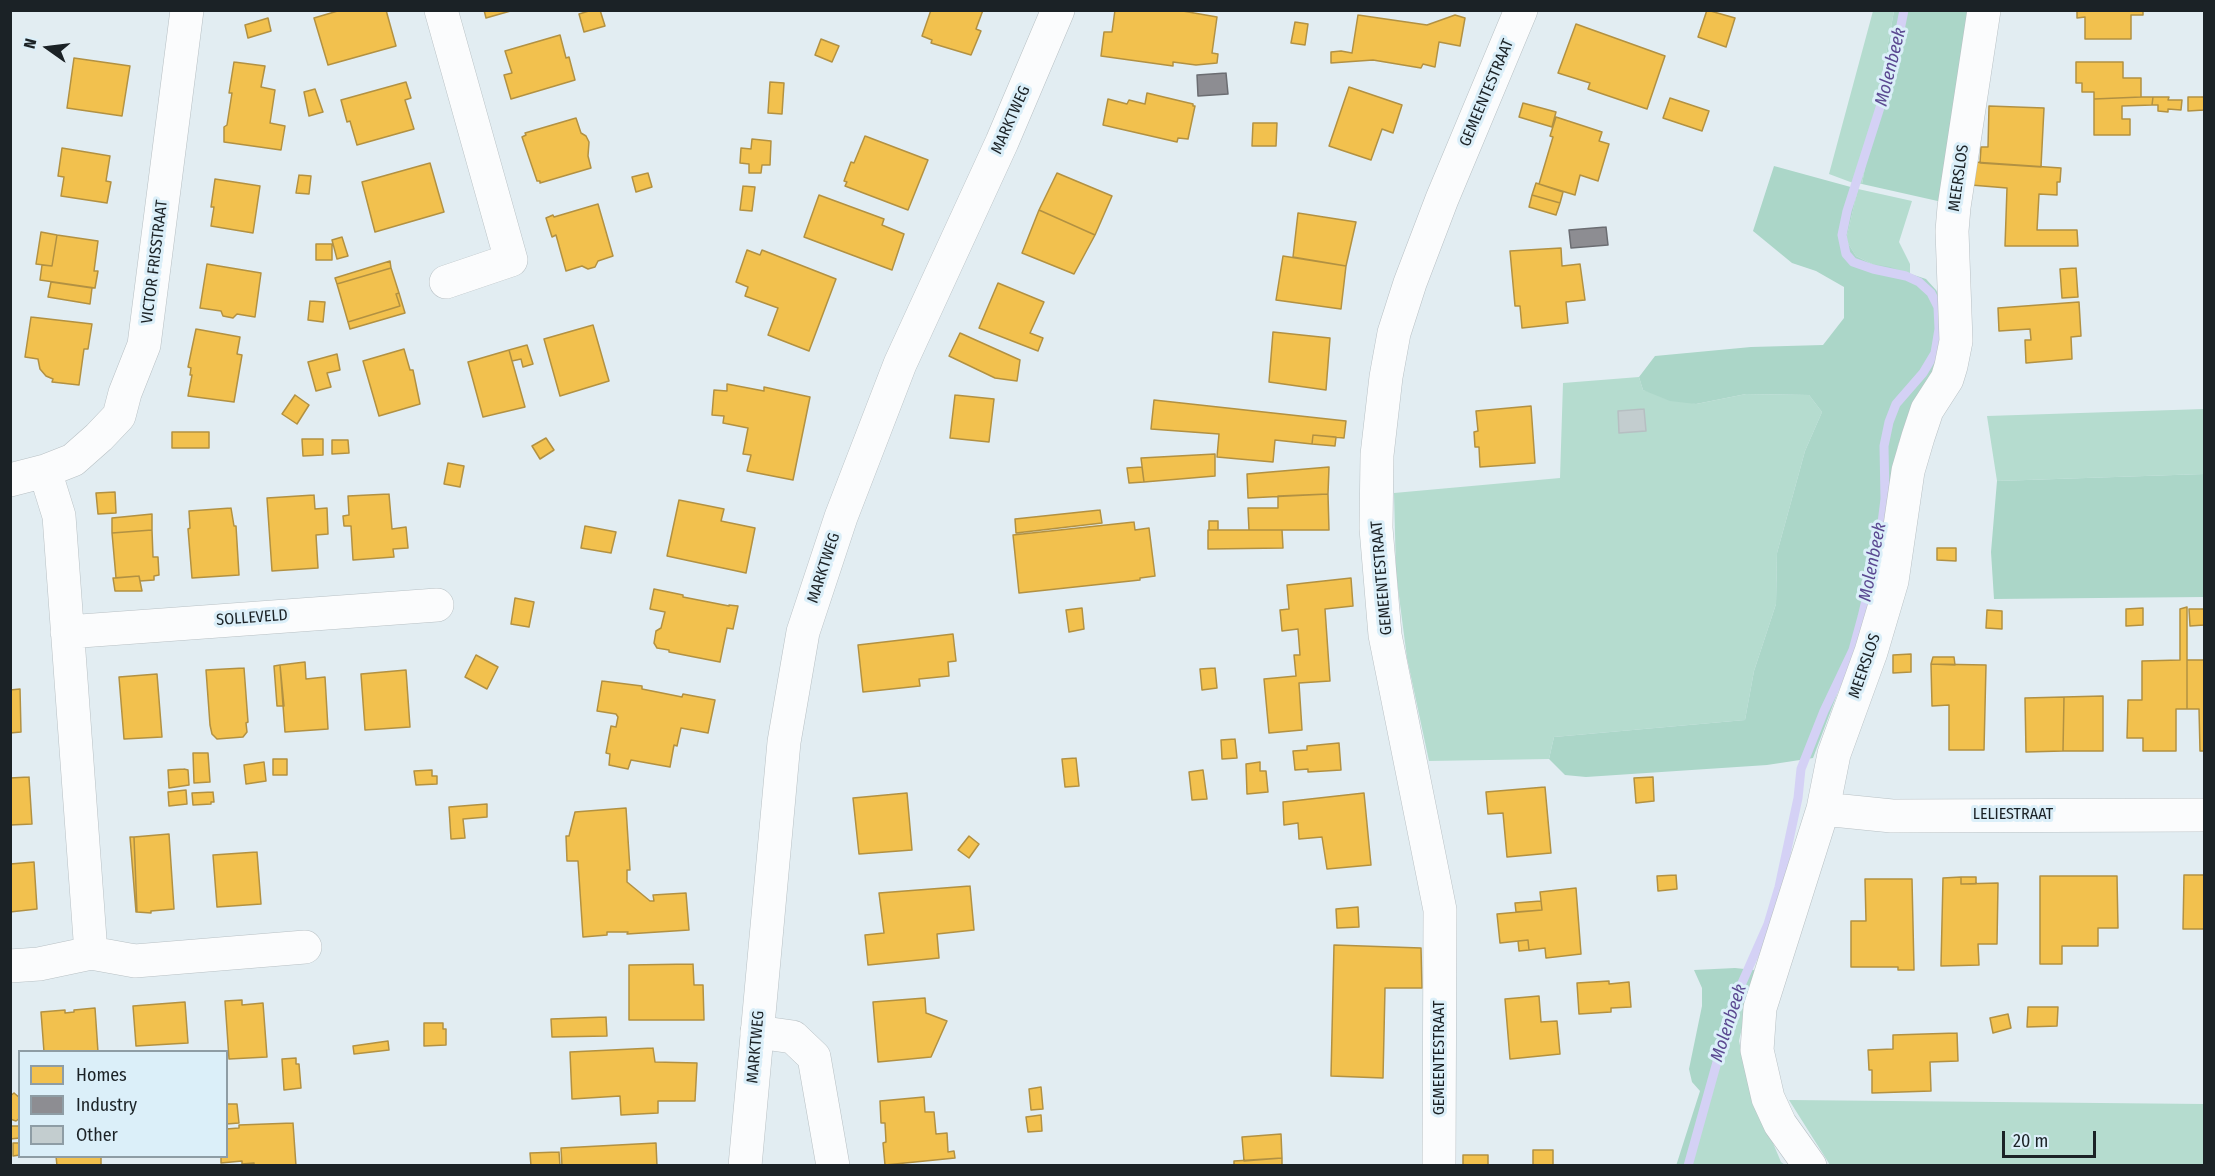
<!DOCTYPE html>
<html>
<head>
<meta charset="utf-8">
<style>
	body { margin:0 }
	#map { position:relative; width:2215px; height:1176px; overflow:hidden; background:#e2edf2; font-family:"Fira Sans Condensed",sans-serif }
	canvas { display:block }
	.frame { position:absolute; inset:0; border:12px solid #1b2226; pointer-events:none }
	.legend { position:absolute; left:18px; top:1050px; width:210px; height:108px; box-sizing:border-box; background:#dbeff9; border:2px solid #8e9da5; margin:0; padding:8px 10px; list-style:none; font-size:18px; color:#1b2226 }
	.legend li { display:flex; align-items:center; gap:12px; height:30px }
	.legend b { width:30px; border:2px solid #8e9da5 }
	.north { position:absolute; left:18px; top:18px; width:60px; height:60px; -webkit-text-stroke:4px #dbeff9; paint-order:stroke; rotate:284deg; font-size:16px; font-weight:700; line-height:24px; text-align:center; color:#1b2226 }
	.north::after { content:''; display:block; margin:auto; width:21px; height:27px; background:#1b2226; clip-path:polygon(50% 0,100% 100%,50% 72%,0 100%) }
	.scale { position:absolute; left:2002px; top:1131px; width:94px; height:27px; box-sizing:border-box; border:3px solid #1b2226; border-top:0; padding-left:8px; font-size:18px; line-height:21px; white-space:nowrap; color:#1b2226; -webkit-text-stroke:4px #dbeff9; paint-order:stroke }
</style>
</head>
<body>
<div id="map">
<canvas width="2215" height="1176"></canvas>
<div class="frame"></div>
<ul class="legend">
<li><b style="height:16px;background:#f2c14e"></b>Homes</li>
<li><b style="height:16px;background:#8d8d92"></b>Industry</li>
<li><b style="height:16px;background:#c3cdcf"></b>Other</li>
</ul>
<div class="north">N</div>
<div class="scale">20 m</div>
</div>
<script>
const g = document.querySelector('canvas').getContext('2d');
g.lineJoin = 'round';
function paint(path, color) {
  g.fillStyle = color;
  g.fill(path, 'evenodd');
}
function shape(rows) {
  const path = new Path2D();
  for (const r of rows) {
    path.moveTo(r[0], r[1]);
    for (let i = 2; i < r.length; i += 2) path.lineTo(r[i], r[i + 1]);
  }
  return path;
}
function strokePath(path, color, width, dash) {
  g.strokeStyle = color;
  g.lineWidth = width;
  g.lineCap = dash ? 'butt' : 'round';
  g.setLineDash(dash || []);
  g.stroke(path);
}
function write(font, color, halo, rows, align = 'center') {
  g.font = font + ' "Fira Sans Condensed",sans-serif';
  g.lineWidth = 6;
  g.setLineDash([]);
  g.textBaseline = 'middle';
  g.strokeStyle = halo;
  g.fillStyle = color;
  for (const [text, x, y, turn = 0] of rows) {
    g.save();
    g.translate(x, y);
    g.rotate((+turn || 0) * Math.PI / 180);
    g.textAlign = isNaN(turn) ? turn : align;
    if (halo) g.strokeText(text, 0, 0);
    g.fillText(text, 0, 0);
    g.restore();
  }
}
paint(shape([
	[1873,11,1894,11,1862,184,1853,183,1829,174],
	[1858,189,1912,201,1899,242,1910,264,1910,274,1872,264,1856,256,1846,240],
	[1639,377,1643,390,1696,404,1746,394,1809,395,1822,412,1805,451,1777,553,1776,604,1754,671,1745,720,1554,737,1549,759,1429,761,1407,658,1396,573,1394,493,1560,478,1563,383],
	[2204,409,2204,474,1997,481,1987,416],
	[1736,994,1749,997,1739,1041,1749,1086,1781,1162,1785,1165,1691,1166],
	[1789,1100,2204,1104,2204,1165,1830,1165]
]), '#b5dccf');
paint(shape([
	[1894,11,1978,11,1951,204,1862,184],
	[1774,166,1858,189,1846,240,1856,256,1872,264,1890,267,1926,279,1936,290,1945,307,1947,352,1910,415,1898,445,1886,527,1871,591,1836,697,1813,758,1767,765,1586,777,1565,775,1549,759,1554,737,1745,720,1754,671,1776,604,1777,553,1805,451,1822,412,1809,395,1746,394,1696,404,1670,401,1643,390,1639,377,1655,356,1751,347,1823,345,1844,318,1844,287,1816,271,1792,263,1753,231],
	[2204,474,2204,597,1994,599,1991,552,1997,481],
	[1735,968,1754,970,1755,977,1749,997,1736,994,1691,1165,1676,1166,1700,1091,1692,1082,1689,1069,1702,1006,1702,988,1694,970]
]), '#abd6c8');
const homes = shape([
	[341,10,386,10,396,46,328,65,314,18,341,10],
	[484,10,514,10,486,18,484,10],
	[592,10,600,10,605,26,584,32,579,14,592,10],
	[931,10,983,10,976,29,981,31,971,55,931,43,932,40,922,36,931,10],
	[1115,10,1177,10,1217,17,1212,53,1218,54,1217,63,1196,65,1173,62,1173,66,1101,56,1104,32,1112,32,1115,10],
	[1707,10,1735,18,1726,47,1698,37,1707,10],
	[2077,10,2143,10,2143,15,2131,15,2131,39,2085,39,2085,17,2077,18,2077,10],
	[1358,15,1427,25,1455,15,1465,18,1460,46,1439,42,1435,67,1423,64,1421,68,1373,60,1331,63,1331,52,1341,51,1352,53,1358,15],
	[268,18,271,31,248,38,245,25,268,18],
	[1295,22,1308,24,1305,45,1291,43,1295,22],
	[1576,24,1665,56,1647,109,1588,89,1590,83,1558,73,1576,24],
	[560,35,566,58,569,57,575,80,511,99,504,75,512,73,505,51,560,35],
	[821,39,839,46,832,62,815,55,821,39],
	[74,58,130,66,122,116,67,108,74,58],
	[234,62,265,66,261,87,275,90,270,123,285,126,281,150,224,142,224,127,227,125,232,93,229,93,234,62],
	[2076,62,2123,62,2123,78,2141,78,2141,97,2094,99,2094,92,2082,92,2082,83,2076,83,2076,62],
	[406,82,411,98,405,100,414,129,357,145,350,121,347,122,341,100,406,82],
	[770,82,784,83,782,114,768,113,770,82],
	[1349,87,1402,105,1393,133,1382,129,1371,160,1329,146,1349,87],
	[315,89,323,112,309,116,304,92,315,89],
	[1147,93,1193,104,1193,106,1195,106,1188,139,1178,138,1177,142,1103,125,1108,99,1127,104,1129,100,1145,104,1147,93],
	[2141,97,2153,97,2152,105,2122,106,2122,119,2130,119,2130,135,2094,135,2094,99,2141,97],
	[2153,97,2169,97,2168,100,2182,100,2181,110,2168,109,2168,112,2158,111,2158,105,2152,105,2153,97],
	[2188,97,2204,97,2204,110,2188,111,2188,97],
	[1670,98,1709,111,1702,131,1663,118,1670,98],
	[1523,103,1556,112,1552,127,1519,117,1523,103],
	[1989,106,2044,108,2041,167,1980,163,1981,147,1988,147,1989,106],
	[1556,117,1602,132,1599,141,1609,144,1598,181,1580,175,1575,195,1539,184,1553,137,1550,136,1556,117],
	[576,118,581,133,586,136,589,142,588,156,591,168,540,183,540,181,537,181,522,137,526,135,525,133,576,118],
	[1253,123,1277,123,1276,146,1252,146,1253,123],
	[865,136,928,160,908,210,845,186,847,182,844,181,851,162,854,163,865,136],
	[752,139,771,141,770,165,762,165,761,173,749,173,749,164,740,163,741,148,751,149,752,139],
	[62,148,110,156,106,181,111,182,107,203,61,196,64,177,58,176,62,148],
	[1974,162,2061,168,2060,182,2057,182,2057,195,2039,194,2037,230,2077,230,2078,246,2005,246,2007,188,1971,185,1974,162],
	[430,163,444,212,375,232,362,182,430,163],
	[648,173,652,187,636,192,632,177,648,173],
	[1057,173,1112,196,1095,235,1039,210,1057,173],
	[299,175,311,176,309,194,296,193,299,175],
	[215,179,260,186,253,233,211,226,214,207,211,207,215,179],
	[1536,183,1563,192,1560,203,1532,195,1536,183],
	[743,186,755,187,752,211,740,210,743,186],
	[819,195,884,219,882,225,904,234,892,270,804,237,819,195],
	[1532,195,1560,203,1556,215,1529,207,1532,195],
	[598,204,613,256,598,261,595,267,588,269,582,266,566,271,556,235,552,237,546,218,553,215,554,217,598,204],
	[1039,210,1095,235,1074,274,1022,253,1039,210],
	[1298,213,1356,222,1346,266,1293,257,1298,213],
	[41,232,57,235,52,266,36,264,41,232],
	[57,235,98,241,94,271,98,271,95,288,40,280,42,265,52,266,57,235],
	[342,237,348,256,337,259,332,240,342,237],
	[316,244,332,244,332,260,316,260,316,244],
	[1561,248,1562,266,1580,264,1585,300,1566,302,1568,323,1522,328,1520,306,1515,306,1510,251,1561,248],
	[747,250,760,255,762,250,836,279,809,351,768,335,778,308,745,296,748,287,736,282,747,250],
	[1283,256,1346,266,1341,309,1276,300,1283,256],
	[390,261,391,268,337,284,335,278,390,261],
	[207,264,261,273,255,317,237,314,233,318,223,316,221,311,200,308,207,264],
	[391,268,399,293,396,294,400,306,348,322,337,284,391,268],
	[2076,268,2078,297,2062,298,2060,269,2076,268],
	[51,282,92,288,90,304,48,297,51,282],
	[998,283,1044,302,1030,333,1043,338,1038,351,979,328,998,283],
	[399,293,405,313,350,329,348,322,400,306,396,294,399,293],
	[310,301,325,302,323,322,308,320,310,301],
	[2079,302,2081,336,2071,337,2072,359,2026,363,2025,340,2031,340,2030,329,1999,331,1998,308,2079,302],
	[31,317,92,324,88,349,84,349,79,385,52,382,53,379,46,376,40,369,38,359,25,357,31,317],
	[593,325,609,381,560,396,544,339,593,325],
	[196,329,240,337,237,354,242,355,234,402,188,396,192,375,190,375,191,368,188,367,196,329],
	[1273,332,1330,338,1326,390,1269,382,1273,332],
	[960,333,1020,360,1017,381,995,378,949,356,960,333],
	[527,345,533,364,523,367,521,359,512,361,509,350,527,345],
	[404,349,410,370,413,370,420,404,379,416,363,361,404,349],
	[509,350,525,407,483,417,468,362,509,350],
	[337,354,340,370,327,373,331,387,316,391,308,362,337,354],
	[727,384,764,391,764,387,810,397,793,480,747,471,751,455,743,454,748,428,723,423,724,416,712,415,714,390,727,391,727,384],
	[295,395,309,405,297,424,282,414,295,395],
	[955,395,994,399,989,442,950,438,955,395],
	[1154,400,1346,421,1344,438,1313,435,1312,444,1275,440,1273,462,1217,457,1219,434,1151,429,1154,400],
	[1531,406,1535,463,1480,467,1479,447,1475,447,1474,432,1478,431,1476,411,1531,406],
	[172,432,209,432,209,448,172,448,172,432],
	[1313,435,1336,437,1335,446,1312,444,1313,435],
	[546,438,554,450,540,459,532,446,546,438],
	[302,439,323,439,323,455,303,456,302,439],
	[332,440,348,440,349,453,332,454,332,440],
	[1215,454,1215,476,1144,482,1141,458,1215,454],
	[448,463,464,466,460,487,444,484,448,463],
	[1142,467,1144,482,1129,483,1127,468,1142,467],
	[1329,467,1328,494,1248,498,1247,474,1329,467],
	[115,492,116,513,98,514,96,493,115,492],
	[389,494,392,529,406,527,408,548,393,549,394,557,353,560,351,526,344,526,343,516,349,515,348,496,389,494],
	[1328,494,1329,530,1249,530,1248,508,1278,508,1278,496,1328,494],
	[314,495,315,509,327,508,328,534,316,535,318,568,272,571,267,498,314,495],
	[679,500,724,509,721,521,755,528,746,573,667,556,679,500],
	[231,508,234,526,236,526,239,575,192,578,188,529,190,528,189,511,231,508],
	[1100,510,1102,523,1016,533,1015,519,1100,510],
	[152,514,152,530,112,533,112,518,152,514],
	[1209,521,1218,521,1218,530,1209,530,1209,521],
	[1134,522,1135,530,1149,528,1155,576,1140,578,1140,580,1019,593,1013,535,1134,522],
	[585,526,616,532,611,553,581,548,585,526],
	[152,530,153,557,158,557,159,575,154,576,154,580,140,581,139,576,116,578,112,533,152,530],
	[1208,530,1282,530,1283,548,1208,549,1208,530],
	[1937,548,1956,548,1956,561,1937,560,1937,548],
	[139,576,142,591,115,591,113,578,139,576],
	[1351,578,1353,606,1325,609,1330,681,1299,683,1302,730,1269,733,1264,679,1296,676,1294,655,1300,655,1298,629,1282,631,1280,610,1289,609,1287,585,1351,578],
	[654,589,683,595,683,597,729,606,729,605,738,606,733,629,727,628,720,662,669,652,669,650,657,648,654,643,656,631,661,628,665,612,650,609,654,589],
	[515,598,534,602,529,627,511,624,515,598],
	[2187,607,2187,709,2176,709,2176,751,2143,751,2143,738,2127,738,2128,700,2142,700,2142,661,2180,660,2180,609,2187,607],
	[1082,608,1084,629,1069,632,1066,610,1082,608],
	[2143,608,2143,625,2126,626,2126,609,2143,608],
	[2189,609,2204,609,2204,625,2190,626,2189,609],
	[1987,610,2002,611,2002,629,1986,628,1987,610],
	[953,634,956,661,948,662,949,676,919,679,920,686,863,692,858,645,953,634],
	[1911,654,1911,672,1893,673,1893,655,1911,654],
	[476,655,498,667,487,689,465,677,476,655],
	[1933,657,1954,657,1955,665,1931,664,1933,657],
	[2187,660,2204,660,2204,751,2200,751,2199,709,2187,709,2187,660],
	[305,662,306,679,325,677,328,729,285,732,280,665,305,662],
	[1931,664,1986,665,1984,750,1949,750,1949,705,1932,706,1931,664],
	[280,665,284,706,277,706,274,666,280,665],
	[244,668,248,722,246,723,247,732,243,737,217,739,212,734,210,725,206,670,244,668],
	[1215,668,1217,688,1202,690,1200,669,1215,668],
	[406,670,410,727,365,730,361,674,406,670],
	[157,674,162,737,124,739,119,677,157,674],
	[602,681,642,686,642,689,682,697,683,694,715,700,708,733,681,728,677,746,674,745,670,767,631,760,628,769,609,765,610,754,606,753,611,726,616,727,618,717,616,714,597,711,602,681],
	[20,689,21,732,10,733,10,690,20,689],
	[2103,696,2103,751,2063,751,2064,697,2103,696],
	[2064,697,2063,751,2026,752,2025,698,2064,697],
	[1235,739,1237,758,1222,759,1221,740,1235,739],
	[1339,743,1341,770,1308,772,1308,769,1295,770,1293,751,1307,750,1307,746,1339,743],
	[193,753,208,753,210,782,194,783,193,753],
	[1076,758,1079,786,1065,787,1062,759,1076,758],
	[273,759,287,759,287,775,273,775,273,759],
	[264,762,266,781,246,784,244,765,264,762],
	[1260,762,1260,771,1266,771,1268,792,1247,794,1246,764,1260,762],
	[184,769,188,770,189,785,169,788,168,770,184,769],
	[432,770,432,776,437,776,437,784,416,785,414,771,432,770],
	[1203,770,1207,799,1192,800,1189,772,1203,770],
	[29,777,32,824,10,825,10,778,29,777],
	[1653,777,1654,801,1636,803,1634,778,1653,777],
	[1545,787,1551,853,1507,857,1503,813,1488,814,1486,792,1545,787],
	[186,790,187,804,169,806,168,792,186,790],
	[213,792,214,802,211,802,211,804,193,805,192,793,213,792],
	[907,793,912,850,859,854,853,798,907,793],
	[1364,793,1371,865,1327,869,1322,837,1299,839,1298,823,1284,825,1283,802,1364,793],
	[487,804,487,817,463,819,465,838,451,839,449,807,487,804],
	[626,808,630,870,627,870,627,882,650,901,654,901,653,895,686,893,689,930,627,934,628,932,607,932,607,935,583,937,578,861,567,861,566,836,569,836,575,812,626,808],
	[169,834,174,909,151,911,151,913,137,912,134,837,169,834],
	[969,836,979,844,969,858,958,850,969,836],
	[130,837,134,837,137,912,136,912,130,837],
	[257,852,261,904,217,907,213,855,257,852],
	[34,862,37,909,10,912,10,864,34,862],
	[1676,875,1677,889,1658,891,1657,876,1676,875],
	[2184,875,2204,875,2204,929,2183,929,2184,875],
	[2040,876,2117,876,2118,928,2098,928,2098,946,2062,946,2062,964,2040,964,2040,876],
	[1961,877,1976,877,1976,884,1961,884,1961,877],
	[1961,877,1961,884,1998,883,1997,944,1978,944,1979,965,1941,966,1943,878,1961,877],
	[1865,879,1912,879,1914,970,1898,970,1898,967,1851,967,1851,921,1866,921,1865,879],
	[970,886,974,930,937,934,939,958,868,965,865,935,884,933,879,893,970,886],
	[1576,888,1581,954,1546,958,1545,948,1529,950,1528,940,1500,943,1497,914,1542,910,1540,892,1576,888],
	[1541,901,1542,910,1516,912,1515,903,1541,901],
	[1358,907,1359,927,1337,928,1336,909,1358,907],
	[1528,940,1529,950,1519,951,1518,941,1528,940],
	[1334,945,1421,948,1422,988,1385,988,1383,1078,1331,1076,1334,945],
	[693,964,694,985,703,985,704,1020,629,1020,629,965,693,964],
	[1609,981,1609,984,1629,982,1631,1007,1611,1008,1611,1012,1579,1014,1577,983,1609,981],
	[1539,996,1541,1022,1557,1021,1560,1054,1510,1059,1505,999,1539,996],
	[925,998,926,1013,947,1021,931,1057,878,1062,873,1002,925,998],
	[242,1000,242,1005,263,1003,267,1057,229,1059,225,1001,242,1000],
	[185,1002,188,1043,136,1046,133,1006,185,1002],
	[2028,1007,2058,1007,2057,1026,2027,1027,2028,1007],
	[95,1008,98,1052,44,1052,41,1012,65,1010,65,1013,74,1012,74,1010,95,1008],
	[2008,1014,2011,1028,1993,1033,1990,1018,2008,1014],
	[606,1017,607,1036,552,1037,551,1019,606,1017],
	[424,1023,443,1023,443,1029,446,1029,446,1045,424,1046,424,1023],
	[1957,1033,1958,1061,1930,1062,1931,1091,1872,1093,1872,1070,1869,1070,1868,1050,1893,1049,1893,1035,1957,1033],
	[388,1041,389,1050,354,1054,353,1046,388,1041],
	[653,1048,655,1062,697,1063,695,1101,658,1101,658,1113,621,1115,620,1096,572,1099,570,1052,653,1048],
	[296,1058,296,1064,299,1064,301,1088,284,1090,282,1059,296,1058],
	[1041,1087,1043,1109,1031,1110,1029,1089,1041,1087],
	[14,1093,20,1098,20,1118,16,1121,10,1119,10,1096,14,1093],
	[924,1097,925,1112,934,1112,936,1134,947,1133,948,1152,954,1151,955,1158,885,1165,883,1143,886,1142,885,1123,881,1123,880,1101,924,1097],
	[226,1104,237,1104,239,1123,226,1124,226,1104],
	[1041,1115,1042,1131,1028,1132,1026,1117,1041,1115],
	[293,1123,296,1166,254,1166,254,1163,242,1164,242,1161,221,1163,221,1156,226,1156,226,1129,239,1128,239,1125,293,1123],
	[10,1126,20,1126,20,1138,10,1139,10,1126],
	[1281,1134,1282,1158,1244,1161,1242,1137,1281,1134],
	[13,1143,20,1143,20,1155,13,1156,13,1143],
	[656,1143,657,1166,562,1166,561,1148,656,1143],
	[1533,1150,1553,1150,1553,1166,1533,1166,1533,1150],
	[559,1152,560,1166,531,1166,530,1153,559,1152],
	[1463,1155,1488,1155,1488,1166,1463,1166,1463,1155],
	[56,1156,101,1156,101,1166,57,1166,56,1156],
	[1282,1158,1282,1166,1234,1166,1234,1161,1282,1158]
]);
paint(homes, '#f2c14e');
strokePath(homes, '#b29142', 1.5);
const industry = shape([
	[1226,73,1228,94,1198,96,1197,75,1226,73],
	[1606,227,1608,245,1571,248,1569,230,1606,227]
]);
paint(industry, '#8d8d92');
strokePath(industry, '#6b6d72', 1.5);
strokePath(shape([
	[1688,1166,1734,1001,1768,924,1779,887,1798,798,1801,769,1824,711,1853,650,1862,617,1878,550,1882,523,1885,499,1884,446,1889,422,1896,404,1923,373,1935,353,1939,329,1938,307,1931,293,1919,282,1906,276,1873,269,1853,262,1846,254,1842,235,1847,211,1892,70,1904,10]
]), '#d4d1f5', 9);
const building = shape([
	[1644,409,1646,431,1619,433,1618,411,1644,409]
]);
paint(building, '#c3cdcf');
strokePath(building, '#b6bfc2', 1.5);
const minor = shape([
	[441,10,511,260,446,282],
	[10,480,45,471,73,460,99,437,119,416,125,393,144,345,187,10],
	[67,632,437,605],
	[1823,809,1892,816,2204,815],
	[91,953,135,961,305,947],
	[10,966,39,964,91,953,59,516,45,471],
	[757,1032,793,1037,814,1057,833,1166],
	[1439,1166,1440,910,1385,635,1376,528,1377,455,1386,377,1394,333,1410,283,1442,199,1521,10],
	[1810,1166,1780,1124,1768,1098,1757,1050,1760,1008,1823,809,1834,754,1871,652,1892,581,1908,471,1918,437,1927,410,1947,379,1951,366,1956,341,1952,231,1954,207,1984,10]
]);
const tertiary = shape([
	[745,1166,784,742,803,632,841,517,900,364,1002,142,1058,10]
]);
strokePath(minor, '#b8c0c4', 34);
strokePath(tertiary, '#b8c0c4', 34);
strokePath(minor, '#fbfcfd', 33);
strokePath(tertiary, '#fbfcfd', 33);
write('16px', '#1b2226', '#dbeff9', [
	["GEMEENTESTRAAT",1487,93,-67],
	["MARKTWEG",1011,120,-66],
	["MEERSLOS",1959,178,-82],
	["VICTOR FRISSTRAAT",155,262,-83],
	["MARKTWEG",824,568,-72],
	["GEMEENTESTRAAT",1382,578,-95],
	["SOLLEVELD",252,618,-4],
	["MEERSLOS",1865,666,-71],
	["LELIESTRAAT",2013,815],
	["MARKTWEG",756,1047,-85],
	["GEMEENTESTRAAT",1440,1058,-90]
]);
write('italic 18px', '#5b4991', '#dbeff9', [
	["Molenbeek",1891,67,-76],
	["Molenbeek",1873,562,-79],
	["Molenbeek",1729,1023,-72]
]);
</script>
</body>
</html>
